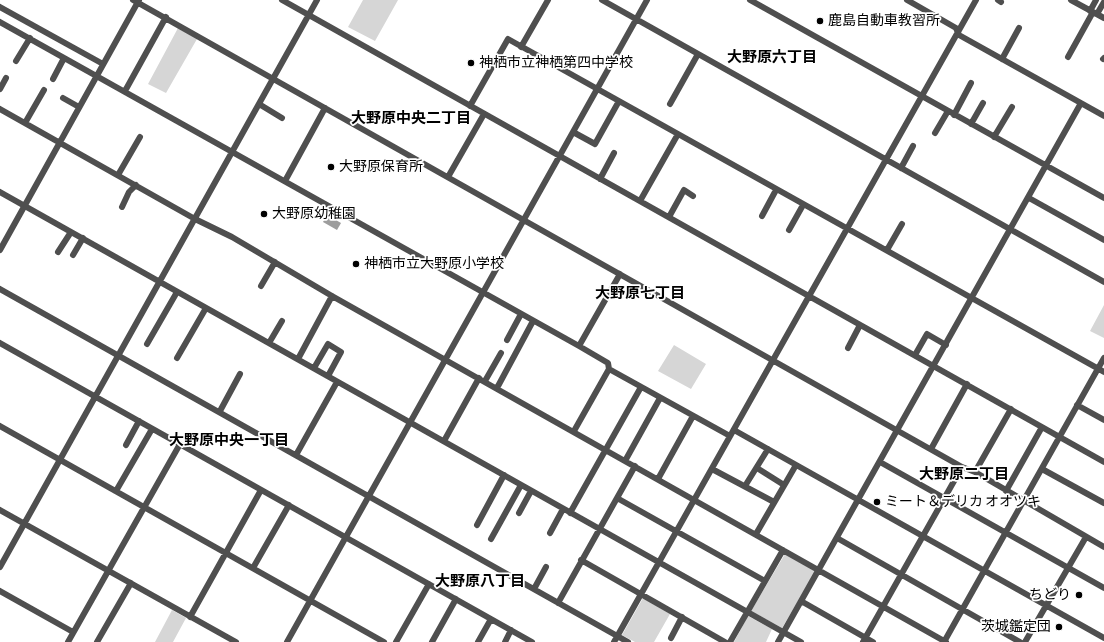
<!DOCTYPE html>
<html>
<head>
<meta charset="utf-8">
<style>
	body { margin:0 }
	canvas { display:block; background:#fff }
</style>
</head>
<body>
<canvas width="1104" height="642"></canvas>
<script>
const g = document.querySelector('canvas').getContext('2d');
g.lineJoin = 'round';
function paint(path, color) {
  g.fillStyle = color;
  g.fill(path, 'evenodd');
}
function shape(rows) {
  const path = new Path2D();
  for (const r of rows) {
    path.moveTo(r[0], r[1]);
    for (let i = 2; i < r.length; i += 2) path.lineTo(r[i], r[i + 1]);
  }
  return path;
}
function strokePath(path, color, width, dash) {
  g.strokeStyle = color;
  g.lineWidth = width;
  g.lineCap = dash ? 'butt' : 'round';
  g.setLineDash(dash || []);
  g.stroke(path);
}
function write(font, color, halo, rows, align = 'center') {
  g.font = font + ' "Asap Condensed","Noto Sans JP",sans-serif';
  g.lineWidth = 3.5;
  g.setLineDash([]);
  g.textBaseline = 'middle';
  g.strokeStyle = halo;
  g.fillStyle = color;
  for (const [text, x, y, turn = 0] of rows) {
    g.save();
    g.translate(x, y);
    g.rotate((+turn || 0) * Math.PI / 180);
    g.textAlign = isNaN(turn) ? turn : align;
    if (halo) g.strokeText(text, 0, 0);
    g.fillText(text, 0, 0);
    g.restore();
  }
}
paint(shape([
	[363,0,398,0,375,41,348,27],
	[178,28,197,39,166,93,148,84],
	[1104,305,1104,338,1090,331],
	[674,345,706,364,691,389,658,371],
	[785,554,813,570,815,572,782,628,751,611],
	[643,598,670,614,654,642,635,642,622,635],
	[172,610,186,618,173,642,155,642],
	[748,616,772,629,766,642,734,642]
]), '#d6d6d6');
paint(shape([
	[327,215,341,223,337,230,323,222]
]), '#9d9d9d');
strokePath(shape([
	[133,0,962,467,975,472,1104,547],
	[282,0,1104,462],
	[602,0,1104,282],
	[750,0,1104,198],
	[907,0,956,28,959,35,1104,116],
	[998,0,1001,2],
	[1071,0,1104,18],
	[0,7,103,64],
	[1090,11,1096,0],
	[1097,14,1104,2],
	[0,22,579,346,608,363,609,369,730,436],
	[521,47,548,0],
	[1068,57,1093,12],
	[1002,59,1019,28],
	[1103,59,1104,58],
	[16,61,30,38],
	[53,79,64,58],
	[0,89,6,78],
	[125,91,166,17],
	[63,98,79,107],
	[259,104,282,118],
	[670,104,698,54],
	[470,106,508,39,1104,372],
	[0,109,195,219,232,237,332,296,946,642],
	[954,115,971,83],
	[25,123,44,90],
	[971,124,983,103],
	[573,132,595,144,619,101],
	[935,133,948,111],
	[994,137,1012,107],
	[901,168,913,146],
	[118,175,140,137],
	[448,177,484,114],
	[600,179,614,153],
	[285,181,325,108],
	[0,192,801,642],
	[1029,198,1104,240],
	[640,201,678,134],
	[122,207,129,192,136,185],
	[762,216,776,190],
	[669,217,684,190,693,196],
	[789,230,803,205],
	[0,250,139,0],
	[887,250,902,224],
	[58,252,71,232],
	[73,255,83,238],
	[261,286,275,262],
	[0,289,628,642],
	[507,340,521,314],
	[0,343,532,642],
	[269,343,282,321],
	[147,344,177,292],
	[579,346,620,274],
	[848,348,860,325],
	[915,355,927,334,946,345],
	[177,358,206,308],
	[298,359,332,296],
	[314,368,328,344,341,352,328,376],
	[485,381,501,353],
	[497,388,533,321],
	[1077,405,1104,420],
	[220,411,240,374],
	[0,426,384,642],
	[734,430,1104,638],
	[574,431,609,369],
	[444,441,479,378],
	[126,445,139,421],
	[931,449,967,384],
	[296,455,337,382],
	[625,461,660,398],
	[880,462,1104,588],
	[757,468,784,485],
	[712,469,774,502],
	[1042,469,1104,503],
	[975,472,1011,409],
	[658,479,693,416],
	[745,486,768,449],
	[116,491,152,429],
	[1006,491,1042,427],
	[617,498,765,581],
	[0,510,236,642],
	[519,513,531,491],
	[570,513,641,387],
	[477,525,504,475],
	[550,533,563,509],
	[756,534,796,465],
	[837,538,1020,642],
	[491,539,521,485],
	[581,560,725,642],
	[0,567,317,0],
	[253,568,289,505],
	[534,589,546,567],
	[0,591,73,632],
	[801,601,873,642],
	[558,603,635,466],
	[190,617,261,490],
	[671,638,682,617],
	[68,642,180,444],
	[97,642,131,583],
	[287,642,647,0],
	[396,642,429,584],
	[432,642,456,599],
	[478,642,491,619],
	[505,642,511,630],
	[614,642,976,0],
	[730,642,783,550],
	[778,642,1081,103],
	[863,642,962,467],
	[944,642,1104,358],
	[1025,642,1086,537]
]), '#4f4f4f', 6);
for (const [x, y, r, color] of [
	[820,21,4,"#000"],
	[471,63,4,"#000"],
	[331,167,4,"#000"],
	[264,214,4,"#000"],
	[356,264,4,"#000"],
	[877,502,4,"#000"],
	[1079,595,4,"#000"],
	[1059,627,4,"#000"]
]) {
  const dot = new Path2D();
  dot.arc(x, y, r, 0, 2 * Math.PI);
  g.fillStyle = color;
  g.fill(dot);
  strokePath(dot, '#fff', 1.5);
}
write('14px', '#000', '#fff', [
	["鹿島自動車教習所",828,21],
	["神栖市立神栖第四中学校",479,63],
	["大野原保育所",339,167],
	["大野原幼稚園",272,214],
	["神栖市立大野原小学校",364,264],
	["ミート＆デリカ オオツキ",885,502],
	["ちどり",1071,595,"right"],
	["茨城鑑定団",1051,627,"right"]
], 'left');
write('bold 15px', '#000', '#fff', [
	["大野原六丁目",772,57],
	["大野原中央二丁目",411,118],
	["大野原七丁目",640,293],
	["大野原中央一丁目",229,440],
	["大野原二丁目",964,474],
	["大野原八丁目",480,581]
]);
</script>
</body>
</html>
